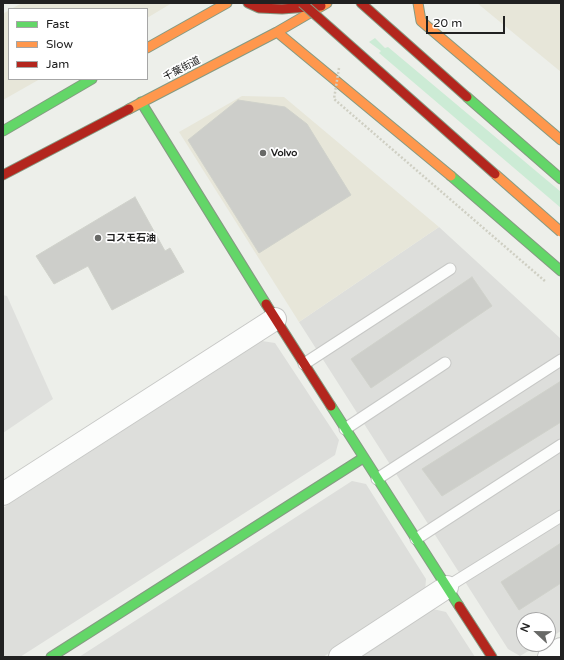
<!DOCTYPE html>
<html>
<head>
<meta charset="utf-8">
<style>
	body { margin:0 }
	#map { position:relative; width:564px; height:660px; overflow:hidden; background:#edefea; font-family:"Varela Round",sans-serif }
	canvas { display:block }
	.frame { position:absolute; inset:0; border:4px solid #212121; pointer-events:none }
	.legend { position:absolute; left:8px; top:8px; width:140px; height:72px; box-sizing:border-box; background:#fff; border:1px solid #a6a6a6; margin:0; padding:5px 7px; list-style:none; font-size:12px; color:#212121 }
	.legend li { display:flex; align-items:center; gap:8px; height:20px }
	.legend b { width:20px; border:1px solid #a6a6a6 }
	.north { position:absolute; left:516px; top:612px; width:40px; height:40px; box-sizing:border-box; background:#fff; border:1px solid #a6a6a6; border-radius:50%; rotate:292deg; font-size:11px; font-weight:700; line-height:16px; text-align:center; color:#212121 }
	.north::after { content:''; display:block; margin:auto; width:14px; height:18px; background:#686967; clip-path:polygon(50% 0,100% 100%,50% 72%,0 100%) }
	.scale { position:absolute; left:426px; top:16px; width:79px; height:18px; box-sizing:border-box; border:2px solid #212121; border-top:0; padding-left:5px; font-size:12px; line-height:14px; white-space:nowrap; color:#212121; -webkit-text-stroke:3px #fff; paint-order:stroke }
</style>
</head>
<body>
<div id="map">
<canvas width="564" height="660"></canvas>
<div class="frame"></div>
<ul class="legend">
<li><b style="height:5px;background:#63d668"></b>Fast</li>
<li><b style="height:5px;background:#ff974d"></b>Slow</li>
<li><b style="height:5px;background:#b3261e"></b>Jam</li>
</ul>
<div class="north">N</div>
<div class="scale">20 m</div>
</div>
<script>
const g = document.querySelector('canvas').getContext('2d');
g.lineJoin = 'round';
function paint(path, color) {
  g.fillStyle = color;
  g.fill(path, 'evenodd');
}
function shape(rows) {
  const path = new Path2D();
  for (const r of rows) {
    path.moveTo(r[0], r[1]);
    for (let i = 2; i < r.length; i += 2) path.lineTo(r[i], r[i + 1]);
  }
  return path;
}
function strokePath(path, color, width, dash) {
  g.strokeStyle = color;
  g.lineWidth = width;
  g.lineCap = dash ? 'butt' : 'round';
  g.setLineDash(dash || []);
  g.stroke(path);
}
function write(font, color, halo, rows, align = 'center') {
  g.font = font + ' "Varela Round","Noto Sans JP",sans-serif';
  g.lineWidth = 3.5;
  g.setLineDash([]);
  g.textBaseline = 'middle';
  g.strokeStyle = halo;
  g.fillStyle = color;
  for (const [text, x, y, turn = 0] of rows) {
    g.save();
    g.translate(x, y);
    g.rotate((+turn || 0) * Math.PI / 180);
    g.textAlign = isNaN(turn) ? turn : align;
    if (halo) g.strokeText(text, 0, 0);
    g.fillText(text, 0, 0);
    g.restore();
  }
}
paint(shape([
	[439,227,561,339,561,631,548,639,548,620,524,620,524,644,540,644,520,656,508,649,299,322],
	[262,341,275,343,339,440,335,455,20,657,3,657,3,508],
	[352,481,366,484,426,579,425,592,323,657,79,657],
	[433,609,446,612,475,657,359,657]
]), '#dddedb');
paint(shape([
	[22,3,172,3,147,18,147,9,11,9],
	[477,3,561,3,561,72],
	[9,10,9,79,40,79,3,100,3,14],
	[242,96,284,97,439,227,299,322,179,132]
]), '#e7e6d9');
paint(shape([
	[375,38,385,48,388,47,561,192,561,208,379,53,381,51,369,42]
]), '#ccebd5');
paint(shape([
	[3,295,7,296,53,399,3,433]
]), '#dfe0dd');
const building = shape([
	[238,100,285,107,307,124,351,195,259,253,188,140,238,100],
	[135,197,165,251,170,248,184,272,112,310,88,266,54,284,36,256,135,197],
	[472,277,492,306,371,388,351,359,472,277],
	[561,381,561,422,442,496,422,469,561,381],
	[561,543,561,583,519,610,501,582,561,543]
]);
paint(building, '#cdceca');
strokePath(building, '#d0d2cb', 1);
const lane = shape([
	[304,364,450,269],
	[345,429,445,363],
	[377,479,561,360],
	[416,539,561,445],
	[447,587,561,516]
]);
const street = shape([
	[3,494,275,319],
	[340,657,447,587],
	[549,657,561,649]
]);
const fast = shape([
	[467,97,561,179],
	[141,102,266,304],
	[3,131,92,79],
	[451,176,561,271],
	[331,406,459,606],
	[51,657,363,458]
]);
const slow = shape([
	[418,3,421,21,561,140],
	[277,32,451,176],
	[147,48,227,3],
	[129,109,277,32,327,3]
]);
const jam = shape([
	[248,3,259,8,282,9,321,6],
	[361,3,467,97],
	[3,175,129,109],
	[266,304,331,406],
	[459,606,492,657]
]);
strokePath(lane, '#c7c8c6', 13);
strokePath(street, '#c7c8c6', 24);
strokePath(fast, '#859a82', 11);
strokePath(slow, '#859a82', 11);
strokePath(jam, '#859a82', 11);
strokePath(lane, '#fcfdfc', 11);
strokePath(street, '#fcfdfc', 22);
strokePath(fast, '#63d668', 9);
strokePath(slow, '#ff974d', 9);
strokePath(jam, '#b3261e', 9);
const slowBridge = shape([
	[495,174,561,232]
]);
const jamBridge = shape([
	[302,3,495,174]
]);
strokePath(slowBridge, '#859a82', 11, []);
strokePath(jamBridge, '#859a82', 11, []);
strokePath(shape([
	[339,68,334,99,546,282]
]), '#cfcfc3', 2.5, [2, 2]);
strokePath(slowBridge, '#ff974d', 9);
strokePath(jamBridge, '#b3261e', 9);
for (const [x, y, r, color] of [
	[263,153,4,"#686967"],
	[98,238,4,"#686967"]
]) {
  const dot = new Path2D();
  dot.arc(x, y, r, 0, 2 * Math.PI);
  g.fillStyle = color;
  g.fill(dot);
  strokePath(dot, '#fff', 1.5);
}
write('10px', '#212121', '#fff', [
	["千葉街道",182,69,-27]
]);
write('bold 10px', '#212121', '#fff', [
	["Volvo",271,153],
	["コスモ石油",106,238]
], 'left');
</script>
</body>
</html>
